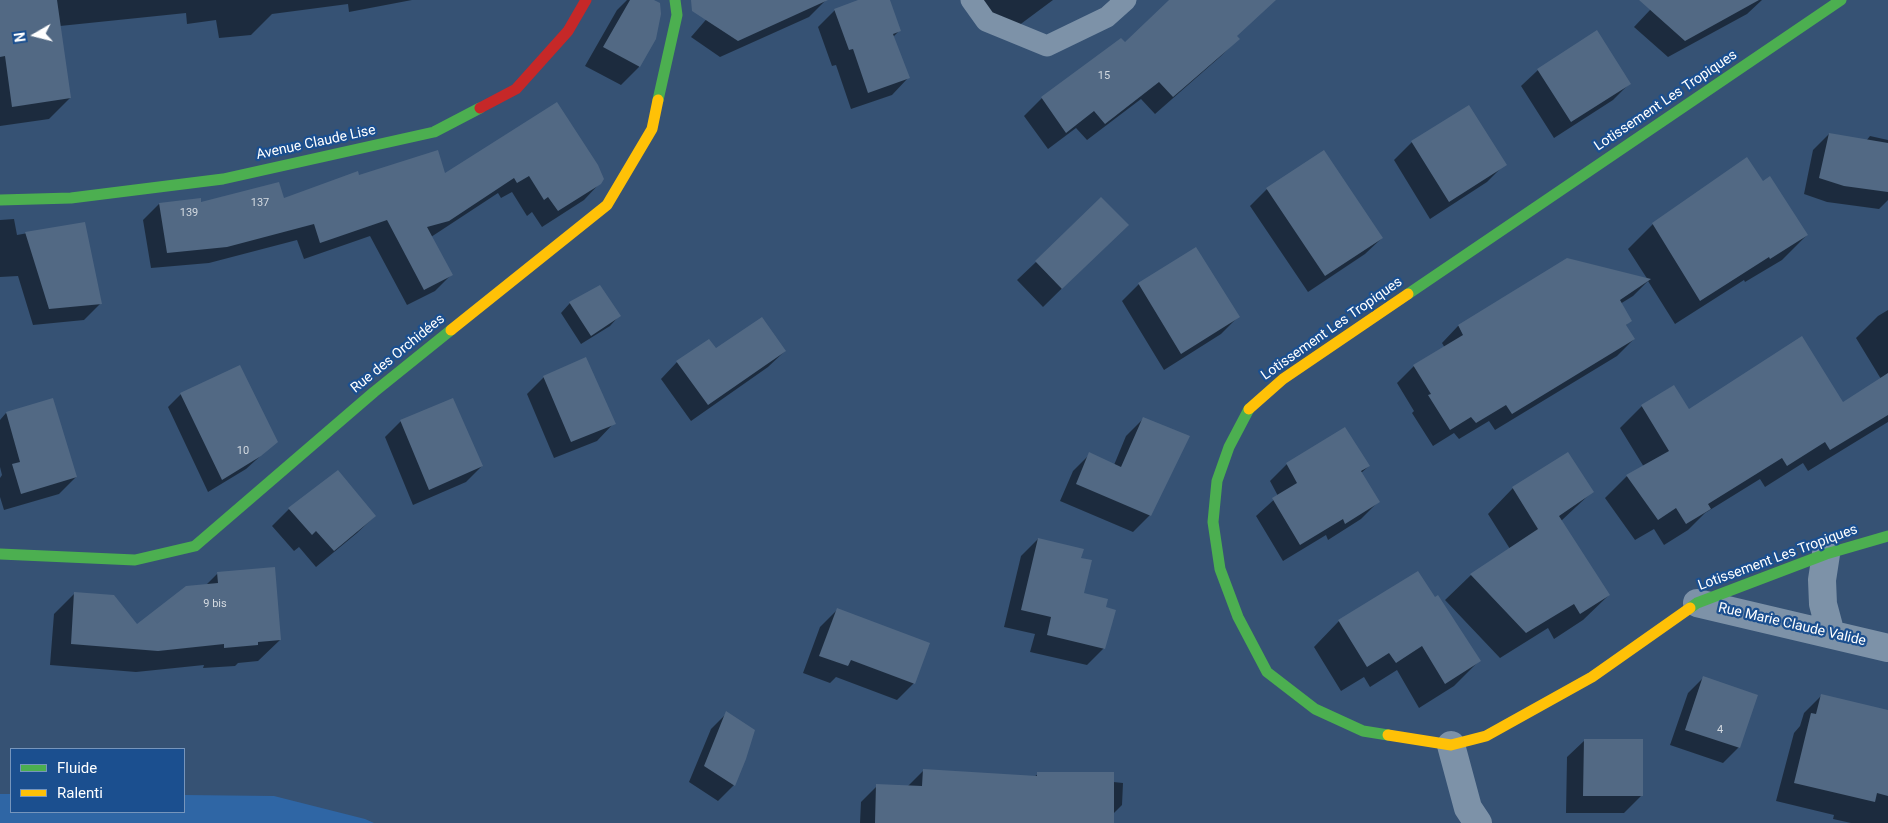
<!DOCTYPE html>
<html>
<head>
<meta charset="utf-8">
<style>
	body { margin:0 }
	#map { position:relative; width:1888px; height:823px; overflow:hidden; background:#365274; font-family:Roboto,sans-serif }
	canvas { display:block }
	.legend { position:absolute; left:10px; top:748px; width:175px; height:65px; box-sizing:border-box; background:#1b4f8f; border:1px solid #7695bc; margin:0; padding:6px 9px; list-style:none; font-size:15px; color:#fff }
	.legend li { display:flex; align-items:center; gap:10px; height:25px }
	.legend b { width:25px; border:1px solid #7695bc }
	.north { position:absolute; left:10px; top:10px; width:50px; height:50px; -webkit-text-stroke:4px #1b4f8f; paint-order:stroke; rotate:262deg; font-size:14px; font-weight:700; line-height:20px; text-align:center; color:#fff }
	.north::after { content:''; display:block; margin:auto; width:18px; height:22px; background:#fff; clip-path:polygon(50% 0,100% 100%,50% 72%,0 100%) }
</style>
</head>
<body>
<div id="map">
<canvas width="1888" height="823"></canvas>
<ul class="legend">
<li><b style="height:6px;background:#4caf50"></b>Fluide</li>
<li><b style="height:6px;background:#ffc107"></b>Ralenti</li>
</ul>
<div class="north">N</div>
</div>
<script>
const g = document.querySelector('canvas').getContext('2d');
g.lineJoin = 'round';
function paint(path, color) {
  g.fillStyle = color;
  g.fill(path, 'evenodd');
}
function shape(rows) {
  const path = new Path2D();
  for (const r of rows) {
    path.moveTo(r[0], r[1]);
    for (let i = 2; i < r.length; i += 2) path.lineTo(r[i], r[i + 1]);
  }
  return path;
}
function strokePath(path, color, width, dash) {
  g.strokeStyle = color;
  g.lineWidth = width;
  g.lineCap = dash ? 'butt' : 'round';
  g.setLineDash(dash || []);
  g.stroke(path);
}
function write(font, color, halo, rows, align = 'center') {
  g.font = font + ' Roboto,sans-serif';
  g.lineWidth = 4.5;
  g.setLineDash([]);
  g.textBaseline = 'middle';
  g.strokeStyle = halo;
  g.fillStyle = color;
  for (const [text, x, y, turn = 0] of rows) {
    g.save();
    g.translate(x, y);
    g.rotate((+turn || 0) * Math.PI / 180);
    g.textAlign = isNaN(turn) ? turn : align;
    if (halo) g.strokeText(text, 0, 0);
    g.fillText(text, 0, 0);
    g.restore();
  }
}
paint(shape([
	[0,794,11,794,11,812,184,812,184,795,274,796,365,819,374,823,0,823]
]), '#2f66a5');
paint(shape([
	[0,0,412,0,349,12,348,4,272,14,251,35,219,38,216,20,187,24,186,13,60,26,70,98,49,119,0,126],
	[627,0,652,0,639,67,621,85,585,66,617,10],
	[723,0,826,0,809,17,720,57,691,37],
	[862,0,889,0,899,31,893,37,908,78,892,95,851,109,836,65,832,66,818,27,835,10],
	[979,0,1053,0,1014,29,1001,29],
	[1171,0,1260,0,1236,37,1238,39,1221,56,1155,114,1141,99,1087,140,1076,128,1048,149,1024,116,1042,98,1121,40,1124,44],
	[1669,0,1762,0,1747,14,1668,57,1634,27,1650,10],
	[1538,70,1630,83,1613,100,1554,138,1521,86],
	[557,104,600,183,584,200,542,227,532,212,527,216,512,192,501,198,498,193,431,237,451,275,435,291,407,305,370,236,304,259,297,240,209,263,151,268,143,220,159,204,283,199,358,177,445,175],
	[1829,134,1866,141,1870,136,1888,140,1888,200,1879,209,1827,202,1804,194,1813,150],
	[1412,142,1505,164,1487,182,1430,219,1394,160],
	[1746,159,1763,182,1807,235,1782,260,1745,282,1744,280,1675,324,1648,281,1633,296,1620,304,1630,321,1625,326,1634,339,1617,356,1495,430,1489,421,1459,439,1454,433,1433,446,1412,413,1414,411,1397,383,1414,366,1445,348,1442,343,1458,326,1568,260,1648,280,1628,249,1653,224],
	[1267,189,1382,238,1365,254,1308,292,1250,206],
	[14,219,17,235,84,223,101,303,84,320,33,325,18,276,0,277,0,220],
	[1108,243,1043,307,1017,280,1036,262],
	[1139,284,1238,317,1221,334,1164,370,1122,301],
	[570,303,619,316,610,326,581,344,561,313],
	[1888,310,1888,422,1808,471,1803,463,1765,487,1760,479,1705,513,1688,530,1664,545,1654,529,1635,540,1605,498,1627,476,1644,467,1620,428,1642,406,1673,386,1689,410,1843,403,1881,379,1856,338,1878,316],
	[785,351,768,367,691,421,661,379,677,362],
	[544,377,614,423,597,441,554,458,527,394],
	[181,394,276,442,246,469,208,492,168,407],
	[6,413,76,477,59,494,4,510,0,497,0,478,2,475,0,467,0,420],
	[1144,418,1150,515,1133,532,1060,501,1073,471,1090,454,1114,465,1126,436],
	[401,421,482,466,466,482,413,505,385,437],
	[1287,464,1369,466,1361,473,1378,502,1361,519,1328,540,1326,535,1283,561,1256,516,1278,496,1270,481],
	[1513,488,1592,492,1561,521,1609,595,1583,620,1554,639,1548,628,1500,658,1445,600,1471,575,1510,549,1488,514],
	[289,509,375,516,357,533,316,567,299,547,294,551,272,526],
	[1038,539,1079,558,1082,594,1105,608,1104,648,1087,665,1030,652,1035,634,1004,627,1021,556],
	[218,573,280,640,258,661,238,663,235,666,203,668,204,665,136,672,50,665,54,614,75,593,136,625,205,586],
	[1417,573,1479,661,1454,686,1419,708,1397,670,1370,687,1364,677,1341,691,1314,647,1339,621],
	[837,610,914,683,897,700,836,677,830,683,803,673,820,627],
	[1703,678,1739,747,1723,763,1670,745,1688,693],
	[1822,695,1888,711,1888,823,1851,823,1833,819,1834,815,1776,801,1794,733,1800,726,1804,713],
	[727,713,734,785,718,801,689,782,711,729],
	[1585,740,1642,795,1624,813,1566,813,1567,757],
	[924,770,1034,777,1038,774,1123,783,1122,805,1106,821,1017,823,860,823,861,802,877,786,907,787]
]), '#0007');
paint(shape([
	[0,0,57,0,71,98,12,107,5,56,0,57],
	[630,0,654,0,660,3,661,14,656,39,640,67,603,47],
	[691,0,828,0,738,41,692,11],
	[858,0,890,0,901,31,893,34,910,78,868,93,853,49,849,50,834,9],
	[1169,0,1276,0,1237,36,1240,39,1173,97,1159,82,1105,124,1094,111,1066,133,1041,97,1121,38,1125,42],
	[1639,0,1759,0,1685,41],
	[1597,30,1631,84,1571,122,1537,69],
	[557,102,598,165,604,179,601,184,558,211,548,197,544,200,529,176,517,183,514,178,449,221,427,227,453,275,424,290,387,220,320,243,314,224,227,247,167,253,159,203,201,198,201,202,279,182,284,198,358,171,359,175,438,150,445,173],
	[1469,105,1507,165,1449,202,1411,141],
	[1829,133,1888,143,1888,192,1844,186,1819,178],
	[1324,150,1383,238,1325,276,1266,188],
	[1747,157,1763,181,1770,176,1808,235,1770,259,1769,257,1700,301,1652,223],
	[1101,197,1129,225,1062,289,1035,261],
	[85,222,102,304,49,309,25,232],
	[1196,247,1240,317,1181,354,1138,283],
	[1567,258,1651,279,1620,300,1632,321,1626,325,1635,339,1512,414,1506,405,1476,423,1471,417,1450,430,1428,395,1431,394,1413,365,1463,335,1458,325],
	[600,285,621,316,591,336,569,302],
	[762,317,786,351,708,405,676,361,709,339,716,348],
	[1802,336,1843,402,1888,373,1888,415,1830,450,1825,442,1787,466,1782,458,1708,504,1711,509,1686,524,1676,508,1658,520,1626,475,1669,451,1641,405,1674,385,1689,409],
	[586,357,616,424,571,442,543,376],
	[240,365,278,442,261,456,222,480,180,393],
	[53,398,77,477,21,494,12,464,20,462,6,412],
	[453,398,483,466,429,490,400,420],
	[1143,417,1190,436,1151,516,1076,484,1089,452,1121,467],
	[1345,427,1370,466,1361,471,1380,502,1345,524,1343,519,1300,545,1272,498,1297,483,1286,463],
	[1568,452,1594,492,1559,516,1610,595,1580,614,1574,604,1526,633,1470,574,1538,529,1512,487],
	[338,470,376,516,334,551,316,531,312,535,288,508],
	[1038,538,1084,549,1081,558,1092,560,1084,593,1108,599,1106,607,1116,610,1105,649,1047,635,1051,617,1021,610],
	[275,567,281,640,258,642,258,645,224,648,224,644,158,651,71,644,74,592,114,595,137,624,186,586,218,583,217,572],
	[1418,571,1435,597,1438,595,1481,661,1445,684,1422,646,1396,663,1389,653,1367,667,1338,620],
	[837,608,930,643,915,684,851,660,848,666,819,656],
	[1703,676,1758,695,1740,748,1685,730],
	[1821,694,1888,710,1888,796,1877,793,1875,802,1794,783,1811,713,1816,714],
	[726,711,755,730,746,759,735,786,704,766],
	[1584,739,1643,739,1643,796,1583,796],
	[923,769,1037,776,1037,772,1114,772,1114,823,875,823,876,784,922,786]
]), '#526984');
strokePath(shape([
	[971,0,986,21,1047,46,1107,17,1126,0]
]), '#7d92a8', 21);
strokePath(shape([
	[1826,554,1822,580,1823,604,1831,634],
	[1697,603,1888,648],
	[1451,745,1468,808,1478,823]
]), '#7d92a8', 28);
strokePath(shape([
	[658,100,677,15,675,0],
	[0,200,71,198,223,179,434,132,480,108],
	[1408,294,1841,0],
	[1249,409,1229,447,1217,481,1213,522,1220,569,1238,617,1267,672,1315,709,1363,731,1388,735],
	[0,554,135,560,195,546,374,392,451,330],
	[1690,608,1697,603,1826,554,1888,536]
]), '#4caf50', 11);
strokePath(shape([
	[451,330,607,205,652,129,658,100],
	[1249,409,1283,379,1408,294],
	[1388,735,1451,745,1486,736,1592,677,1690,608]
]), '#ffc107', 11);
strokePath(shape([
	[480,108,516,89,568,31,586,0]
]), '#c62828', 11);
write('11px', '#d4dae0', null, [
	["15",1104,76],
	["137",260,203],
	["139",189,213],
	["10",243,451],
	["9 bis",215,604],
	["4",1720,730]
]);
write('14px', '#fff', '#1b4f8f', [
	["Lotissement Les Tropiques",1666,101,-34],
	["Avenue Claude Lise",316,143,-12],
	["Lotissement Les Tropiques",1332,329,-35],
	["Rue des Orchidées",398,354,-39],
	["Lotissement Les Tropiques",1778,558,-20],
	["Rue Marie Claude Valide",1792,625,13]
]);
</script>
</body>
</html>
